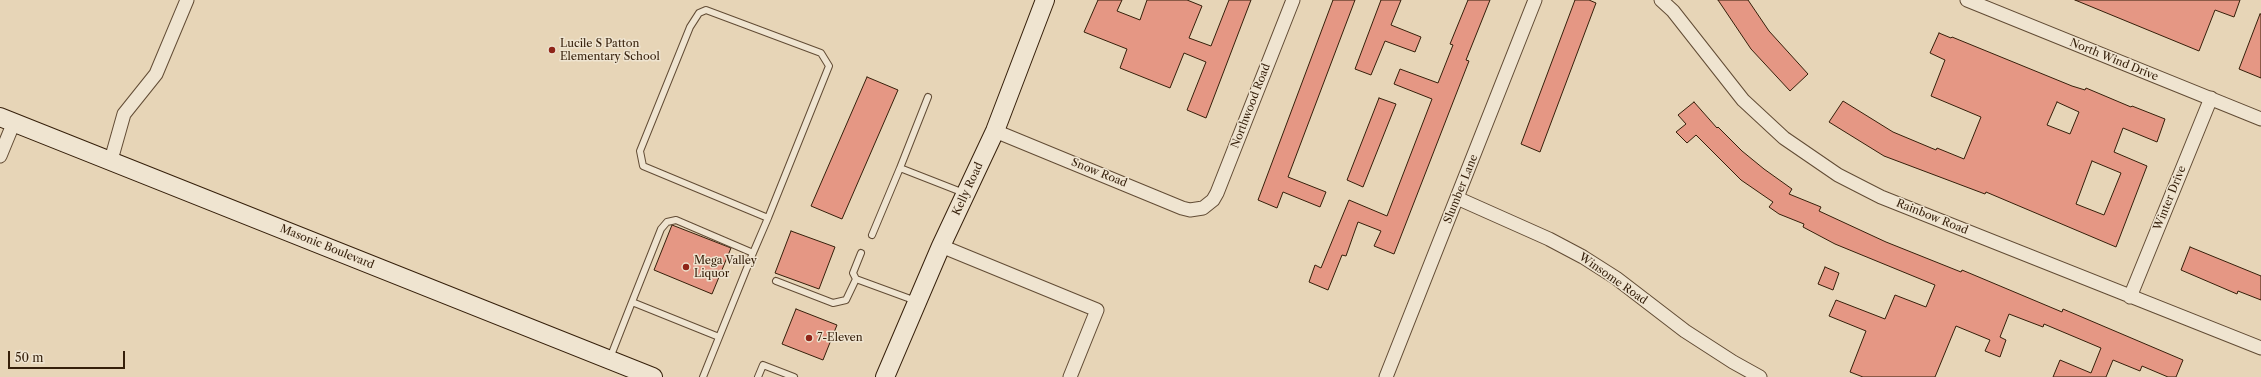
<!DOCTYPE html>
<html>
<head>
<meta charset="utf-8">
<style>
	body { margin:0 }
	#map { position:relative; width:2261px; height:377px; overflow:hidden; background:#e7d5b7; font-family:"Libre Caslon Text",serif }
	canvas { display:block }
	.scale { position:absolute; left:8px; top:351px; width:117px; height:18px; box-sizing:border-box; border:2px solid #351f0a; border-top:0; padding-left:5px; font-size:12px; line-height:14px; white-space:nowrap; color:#351f0a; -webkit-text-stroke:3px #efe4d0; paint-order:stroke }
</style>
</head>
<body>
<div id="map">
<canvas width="2261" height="377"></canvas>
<div class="scale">50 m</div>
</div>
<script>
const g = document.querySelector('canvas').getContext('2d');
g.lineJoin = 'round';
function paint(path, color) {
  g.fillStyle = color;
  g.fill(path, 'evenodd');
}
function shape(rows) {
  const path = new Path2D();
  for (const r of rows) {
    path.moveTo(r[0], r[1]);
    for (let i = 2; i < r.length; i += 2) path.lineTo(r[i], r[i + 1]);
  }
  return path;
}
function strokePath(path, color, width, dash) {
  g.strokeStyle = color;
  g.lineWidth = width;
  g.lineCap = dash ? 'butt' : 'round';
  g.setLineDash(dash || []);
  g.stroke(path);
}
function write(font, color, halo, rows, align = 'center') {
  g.font = font + ' "Libre Caslon Text",serif';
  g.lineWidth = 3;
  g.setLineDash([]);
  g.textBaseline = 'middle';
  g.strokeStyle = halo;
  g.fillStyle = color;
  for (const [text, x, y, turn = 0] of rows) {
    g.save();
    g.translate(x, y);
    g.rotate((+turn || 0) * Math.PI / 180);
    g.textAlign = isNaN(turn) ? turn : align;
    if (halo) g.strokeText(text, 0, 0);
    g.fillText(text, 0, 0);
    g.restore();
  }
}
const building = shape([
	[1098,0,1122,0,1117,11,1140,20,1147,0,1187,0,1202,6,1189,38,1211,46,1229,0,1251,0,1206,118,1187,110,1206,62,1184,53,1170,88,1120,68,1127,49,1084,32,1098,0],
	[1333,0,1355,0,1288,177,1326,192,1320,207,1283,192,1277,208,1258,200,1333,0],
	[1381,0,1401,0,1391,25,1421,37,1415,52,1385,41,1371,75,1355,69,1381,0],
	[1468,0,1490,0,1466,60,1469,61,1394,254,1374,246,1381,231,1358,222,1346,256,1342,255,1328,290,1309,282,1315,265,1321,268,1349,200,1387,216,1432,99,1394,84,1400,69,1438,83,1453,45,1450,44,1468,0],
	[1575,0,1589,0,1596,3,1540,152,1521,144,1575,0],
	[1718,0,1748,0,1769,31,1808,74,1790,91,1751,49,1718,0],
	[2075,0,2240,0,2234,17,2215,10,2199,51,2075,0],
	[2260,14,2261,14,2261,78,2239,69,2260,14],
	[1939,33,1951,38,1952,37,2072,86,2085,90,2086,88,2131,107,2132,106,2165,119,2157,142,2123,128,2114,152,2147,166,2116,247,1986,192,1985,194,1884,156,1829,122,1843,101,1893,132,1936,150,1937,148,1964,159,1981,117,1931,96,1945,60,1930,53,1939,33],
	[2057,102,2079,112,2070,134,2047,125,2057,102],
	[2092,161,2121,173,2104,215,2076,204,2092,161],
	[867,77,898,90,842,219,811,206,867,77],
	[1379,98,1396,104,1363,187,1347,180,1379,98],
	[1694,102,1717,128,1718,127,1742,151,1764,169,1792,189,1789,194,1821,207,1819,211,1886,242,1961,272,1962,270,2062,312,2063,309,2183,360,2176,377,2168,377,2142,366,2140,371,2113,360,2106,377,2053,377,2060,360,2091,373,2101,348,2044,324,2043,327,2009,314,2000,337,2006,340,2000,357,1985,351,1990,340,1956,326,1935,377,1863,377,1850,372,1866,331,1829,316,1836,300,1885,319,1895,295,1926,307,1935,285,1835,244,1803,227,1804,224,1779,214,1769,207,1773,202,1741,180,1696,135,1687,143,1676,132,1686,124,1678,115,1694,102],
	[672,225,731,248,712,294,654,270,672,225],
	[791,231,835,247,819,289,775,273,791,231],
	[2190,247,2261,276,2261,300,2238,291,2237,294,2181,270,2190,247],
	[1825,267,1839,273,1833,290,1818,284,1825,267],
	[796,309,837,325,823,360,782,344,796,309]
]);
paint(building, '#e59784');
strokePath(building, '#351f0a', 1);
const lane = shape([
	[928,97,900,168,964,193],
	[872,235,900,168],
	[861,253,853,273,856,279,916,301],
	[776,281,833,303,846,300,856,279],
	[632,302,661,229,667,222,676,220,753,253],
	[610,358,632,302,719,337],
	[703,377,753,253,768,218,829,66,821,53,706,10,699,13,690,27,640,151,643,166,768,218],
	[758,377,763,365,794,377]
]);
const street = shape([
	[1661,0,1673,11,1743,100,1784,138,1838,175,1881,197,2261,348],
	[1967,0,2261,119],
	[995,131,1182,208,1190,210,1203,208,1213,200,1217,193,1293,0],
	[0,156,14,122],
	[111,160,124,114,156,74,187,0],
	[1457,198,1549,239,1583,257,1616,278,1685,331,1733,362,1760,377],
	[941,246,1097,310,1070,377],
	[2130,297,2211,98],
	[1386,377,1535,0]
]);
const secondary = shape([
	[0,117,653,377],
	[885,377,941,246,995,131,1045,0]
]);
strokePath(lane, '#624c35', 8);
strokePath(street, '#624c35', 15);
strokePath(secondary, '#351f0a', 20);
strokePath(lane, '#efe4d0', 6);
strokePath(street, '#efe4d0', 13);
strokePath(secondary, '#efe4d0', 18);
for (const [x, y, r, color] of [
	[552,50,4,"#8f2418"],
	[686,267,4,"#8f2418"],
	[809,338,4,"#8f2418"]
]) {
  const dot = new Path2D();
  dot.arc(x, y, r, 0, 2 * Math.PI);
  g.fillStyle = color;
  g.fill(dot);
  strokePath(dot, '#efe4d0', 1.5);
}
write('11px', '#351f0a', '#efe4d0', [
	["Lucile S Patton",560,44],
	["Elementary School",560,57],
	["Mega Valley",694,261],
	["Liquor",694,274],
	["7-Eleven",817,338]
], 'left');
write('11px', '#351f0a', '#efe4d0', [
	["North Wind Drive",2114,60,22],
	["Northwood Road",1251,106,-69],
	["Snow Road",1099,173,22],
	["Kelly Road",968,189,-65],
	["Slumber Lane",1461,189,-68],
	["Winter Drive",2170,198,-68],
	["Rainbow Road",1932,217,22],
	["Masonic Boulevard",327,247,22],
	["Winsome Road",1613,279,35]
]);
</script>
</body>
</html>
